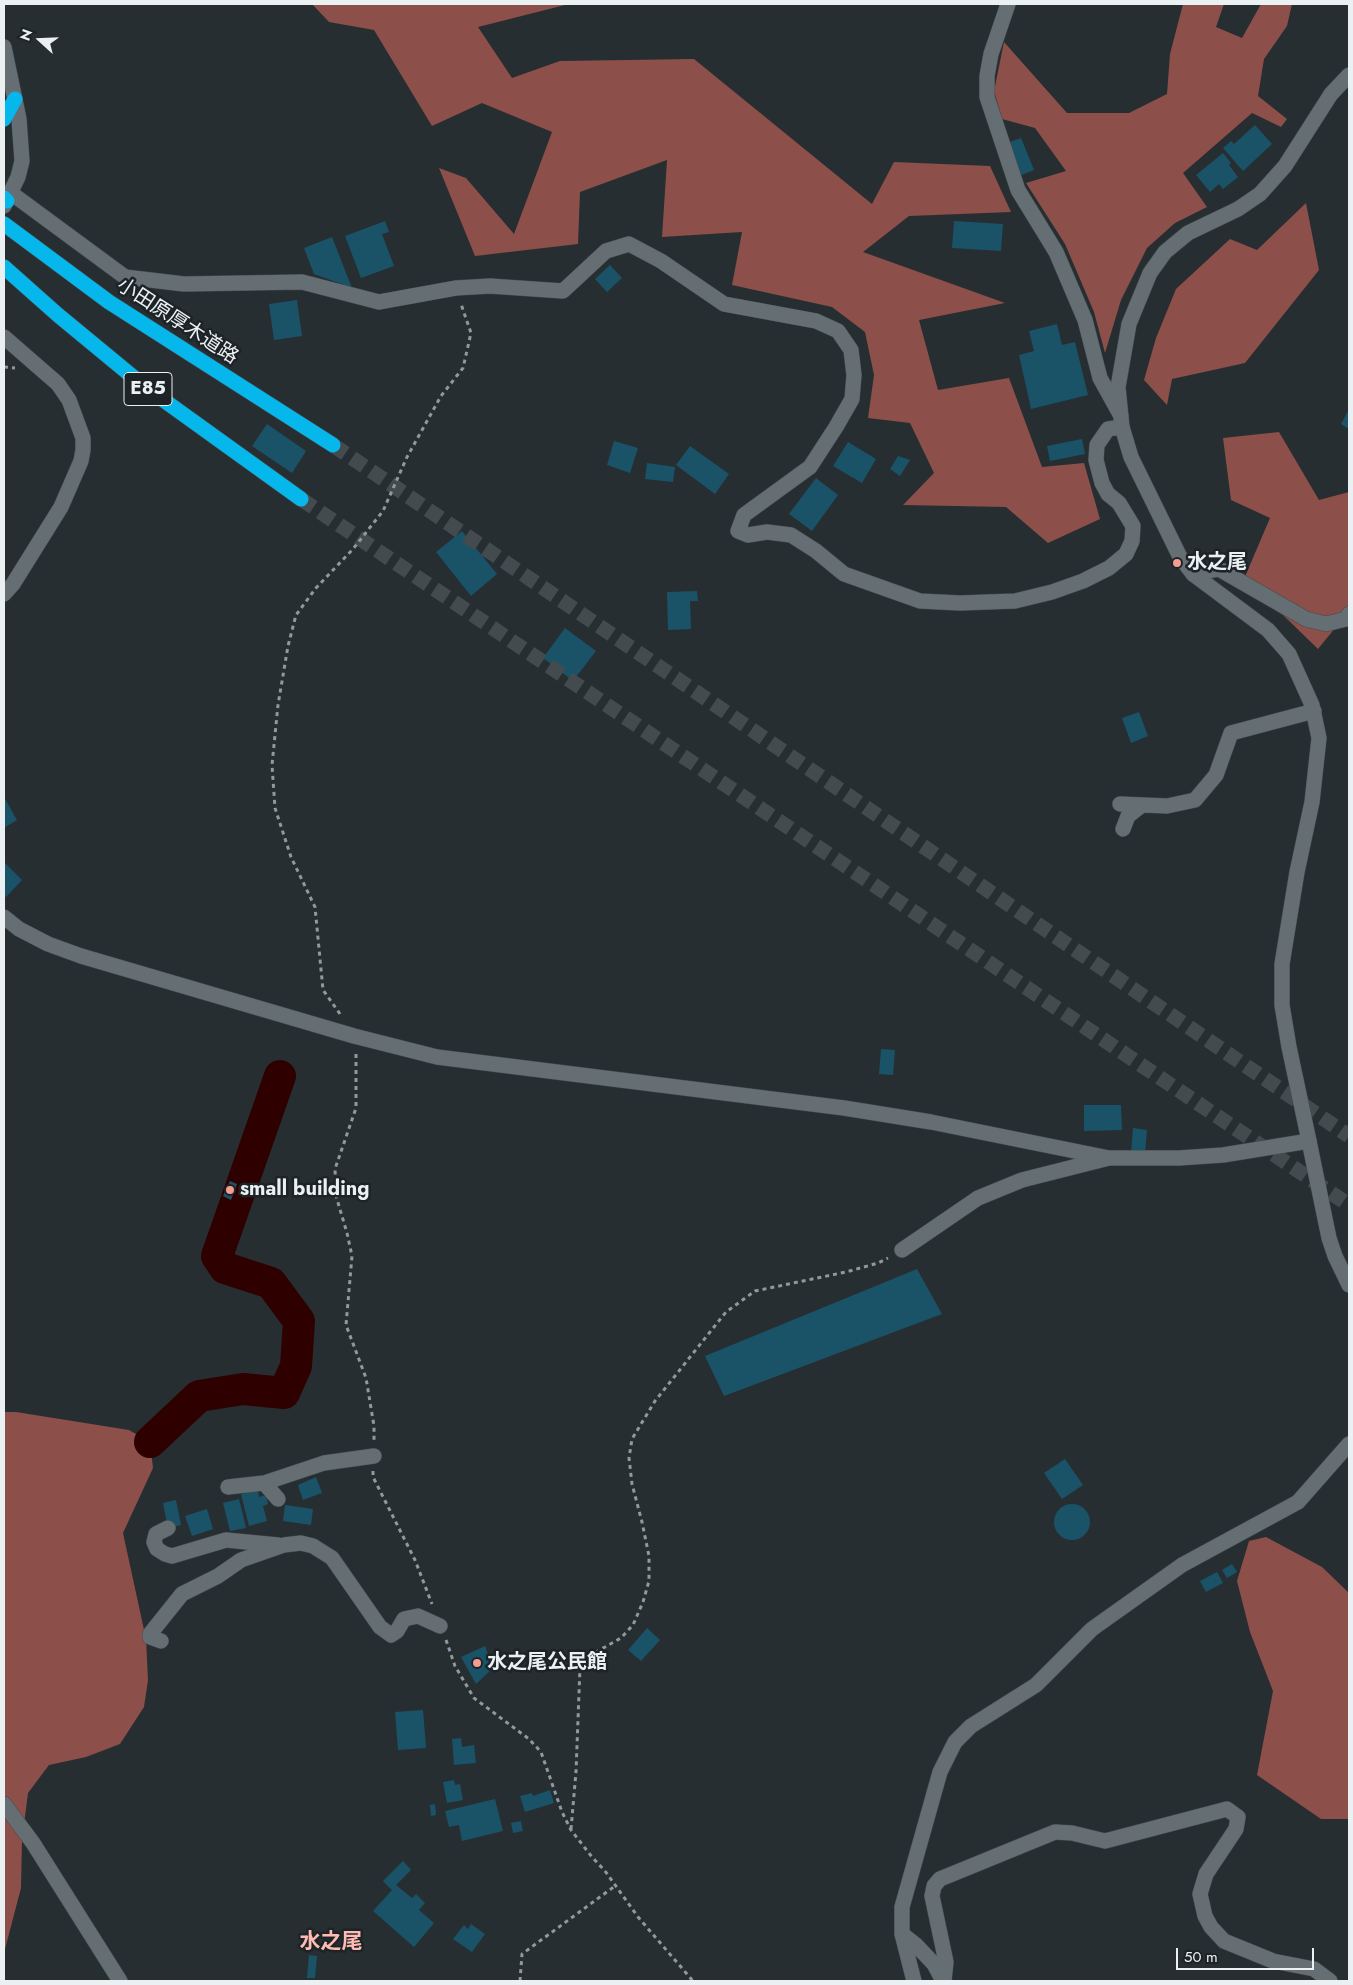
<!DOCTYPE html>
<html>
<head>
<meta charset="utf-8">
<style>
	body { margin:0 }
	#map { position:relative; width:1353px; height:1985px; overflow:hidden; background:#262e32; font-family:Jost,sans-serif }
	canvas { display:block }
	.frame { position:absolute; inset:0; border:5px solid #ebf1f3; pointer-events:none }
	.north { position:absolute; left:15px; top:15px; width:50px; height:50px; -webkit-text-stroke:4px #1c2428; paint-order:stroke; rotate:290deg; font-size:14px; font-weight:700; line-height:20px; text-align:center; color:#ebf1f3 }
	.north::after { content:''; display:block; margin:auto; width:18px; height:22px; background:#ebf1f3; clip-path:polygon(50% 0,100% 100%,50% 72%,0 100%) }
	.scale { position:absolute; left:1176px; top:1948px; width:138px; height:22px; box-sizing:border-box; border:2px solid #ebf1f3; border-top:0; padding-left:6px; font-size:15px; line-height:18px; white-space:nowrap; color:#ebf1f3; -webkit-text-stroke:4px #1c2428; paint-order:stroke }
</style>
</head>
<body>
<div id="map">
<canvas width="1353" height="1985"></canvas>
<div class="frame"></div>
<div class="north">N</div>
<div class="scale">50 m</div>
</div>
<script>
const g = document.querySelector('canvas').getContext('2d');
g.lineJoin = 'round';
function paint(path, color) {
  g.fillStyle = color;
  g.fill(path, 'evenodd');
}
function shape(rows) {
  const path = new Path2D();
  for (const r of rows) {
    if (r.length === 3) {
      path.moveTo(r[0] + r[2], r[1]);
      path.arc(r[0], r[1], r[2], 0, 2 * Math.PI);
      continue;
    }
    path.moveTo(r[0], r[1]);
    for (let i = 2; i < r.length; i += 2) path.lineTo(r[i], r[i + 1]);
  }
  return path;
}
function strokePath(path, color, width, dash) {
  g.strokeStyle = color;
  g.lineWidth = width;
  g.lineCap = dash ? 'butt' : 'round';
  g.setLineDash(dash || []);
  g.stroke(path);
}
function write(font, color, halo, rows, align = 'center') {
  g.font = font + ' Jost,"Noto Sans JP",sans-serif';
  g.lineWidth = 5;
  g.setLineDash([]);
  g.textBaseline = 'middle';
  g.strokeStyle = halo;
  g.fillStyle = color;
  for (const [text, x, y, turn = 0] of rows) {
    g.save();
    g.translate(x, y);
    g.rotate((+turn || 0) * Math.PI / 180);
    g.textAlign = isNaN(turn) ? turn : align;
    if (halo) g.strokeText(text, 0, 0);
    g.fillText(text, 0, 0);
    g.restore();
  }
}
paint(shape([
	[312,4,569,4,478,27,512,78,560,61,694,59,872,204,894,162,990,166,1011,212,909,216,863,252,1005,303,919,320,938,390,1009,378,1042,467,1084,463,1100,519,1048,543,1006,507,903,505,934,473,910,423,868,418,874,375,865,332,832,307,732,285,742,232,662,237,667,160,580,192,578,244,475,256,439,168,466,178,514,234,552,132,482,103,432,126,374,30,329,22],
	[1183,4,1224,4,1216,27,1242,38,1261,4,1292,4,1287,26,1264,59,1258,96,1287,119,1281,127,1252,113,1183,173,1207,207,1175,223,1147,248,1121,300,1105,353,1094,312,1065,244,1026,183,1066,171,1035,128,1002,119,994,91,1004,42,1067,113,1129,113,1167,94,1170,54],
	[1306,203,1319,270,1245,363,1172,379,1167,405,1144,380,1156,338,1176,289,1230,239,1257,250],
	[1279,432,1319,500,1349,492,1349,611,1318,649,1283,615,1241,586,1270,518,1231,500,1223,438],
	[4,1412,16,1412,129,1430,150,1442,153,1468,123,1533,146,1639,148,1680,144,1707,120,1744,86,1757,49,1765,28,1793,22,1840,21,1888,4,1953],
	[1266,1537,1322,1567,1349,1593,1349,1819,1321,1819,1257,1775,1273,1691,1250,1632,1237,1581,1249,1541]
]), '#8d4f49');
strokePath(shape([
	[150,1442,199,1396,243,1389,284,1393,296,1366,299,1321,271,1283,225,1268,217,1256,280,1076]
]), '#2f0000', 32);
paint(shape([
	[1255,125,1272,144,1243,171,1223,148,1231,141,1234,144],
	[1021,138,1034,170,1019,176,1007,143],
	[1223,153,1231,163,1229,165,1238,177,1223,189,1219,184,1210,192,1196,175],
	[385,221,389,232,382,234,394,266,361,278,345,236],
	[954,221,1003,224,1001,251,952,248],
	[332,237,352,288,314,274,304,248],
	[610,265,622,278,607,292,595,279],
	[297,300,302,336,274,340,269,304],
	[1057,324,1062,345,1075,342,1088,395,1031,409,1019,355,1034,351,1029,331],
	[1349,409,1349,429,1341,424],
	[267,424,306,451,292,473,252,446],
	[1082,439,1085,454,1050,461,1047,446],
	[614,441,638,448,630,473,607,465],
	[848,442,876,459,862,483,833,466],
	[690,446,729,474,715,494,676,465],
	[898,456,910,460,900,476,890,469],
	[647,463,675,467,673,482,645,479],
	[816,478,838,495,812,531,789,514],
	[462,531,497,574,471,596,436,552],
	[697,591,698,601,690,601,691,629,668,630,667,592],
	[565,628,596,651,573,681,543,658],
	[1139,712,1148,736,1131,743,1122,718],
	[4,797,17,820,4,828],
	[4,862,22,880,6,897,4,895],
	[881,1049,895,1050,893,1075,879,1074],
	[1084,1105,1121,1105,1122,1130,1084,1131],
	[1133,1128,1147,1130,1145,1154,1131,1153],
	[230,1181,237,1184,231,1200,223,1196],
	[917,1269,942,1314,724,1396,705,1356],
	[1065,1459,1083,1485,1062,1499,1044,1473],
	[316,1477,322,1493,303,1500,298,1485],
	[258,1490,259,1497,266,1495,268,1504,263,1506,267,1521,249,1526,241,1494],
	[239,1499,246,1528,230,1531,223,1503],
	[176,1500,181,1525,168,1528,163,1503],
	[1072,1522,18],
	[285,1505,313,1509,311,1525,283,1521],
	[207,1509,213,1529,192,1536,185,1516],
	[1232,1564,1237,1572,1227,1578,1222,1570],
	[1217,1572,1223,1583,1206,1592,1200,1581],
	[647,1628,660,1640,641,1661,628,1650],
	[485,1646,493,1668,476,1684,461,1657],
	[423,1710,426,1748,398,1750,395,1712],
	[461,1738,462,1747,474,1745,476,1763,454,1765,452,1739],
	[454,1780,455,1785,460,1784,463,1800,447,1803,443,1782],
	[550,1790,554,1803,525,1812,520,1796,532,1793,533,1796],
	[495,1799,503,1831,462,1841,459,1825,449,1827,445,1811],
	[435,1804,436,1815,431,1816,430,1805],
	[521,1821,523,1831,513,1833,511,1823],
	[403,1861,411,1870,396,1885,412,1898,416,1894,425,1903,419,1910,434,1923,414,1947,373,1911,392,1890,383,1881],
	[471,1924,485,1934,472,1952,453,1939,464,1925,468,1929],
	[309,1955,317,1956,315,1978,307,1978]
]), '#1a5368');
strokePath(shape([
	[333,445,1349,1136],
	[301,499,1349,1205]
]), '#444b4f', 15, [15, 8]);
const street = shape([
	[1008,4,991,54,987,76,987,97,1018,190,1056,252,1085,320,1100,378,1121,416],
	[11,193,125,277,184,284,302,282,379,302,456,288,490,286,563,291,606,251,629,244,661,261,724,304,816,321,838,331,851,350,854,375,852,399,836,427,810,467,744,515,738,531,748,535,767,532,791,535,816,551,844,574,920,601,960,603,1015,601,1052,592,1083,581,1109,568,1126,554,1132,541,1133,526,1119,503,1108,494,1102,483,1096,460,1097,445,1108,429,1122,427],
	[1193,574,1219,569,1306,619,1326,624,1346,619,1349,614],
	[1120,804,1167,806,1195,800,1216,775,1231,733,1314,711],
	[1123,829,1128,816,1142,805],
	[1309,1141,1329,1238,1335,1256,1349,1285],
	[902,1250,978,1198,1022,1180,1109,1158],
	[264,1483,278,1499],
	[228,1487,264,1483,324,1463,374,1456],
	[168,1528,156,1534,154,1542,157,1549,165,1554,172,1556,226,1540,278,1545],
	[161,1641,150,1637,150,1634,182,1594,218,1576,241,1560,284,1545,301,1543,313,1546,332,1558,380,1627,391,1635,397,1631,404,1619,418,1616,440,1626],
	[902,1934,916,1945,934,1964,943,1981],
	[914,1981,902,1934,902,1907,940,1772,955,1742,971,1726,1036,1685,1092,1629,1182,1565,1298,1502,1349,1444],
	[944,1981,946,1962,932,1896,934,1886,940,1879,1055,1832,1072,1833,1105,1841,1227,1809,1238,1817,1236,1829,1206,1874,1200,1894,1205,1916,1211,1927,1224,1941,1273,1961,1314,1969,1330,1981]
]);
const secondary = shape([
	[4,47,19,119,22,161,18,177,4,206],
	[4,337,58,384,69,400,83,438,83,450,81,461,61,507,13,584,4,594],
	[4,917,19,929,48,944,81,956,354,1036,437,1057,844,1108,931,1122,1109,1158,1179,1158,1223,1155,1309,1141,1289,1047,1282,1005,1282,964,1297,872,1312,802,1319,738,1312,705,1289,654,1268,630,1193,574,1180,557,1131,457,1122,427,1118,387,1129,324,1150,273,1165,252,1188,233,1238,209,1260,194,1285,166,1331,94,1349,75],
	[4,1804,33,1843,120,1981]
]);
const highway = shape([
	[4,119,15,99],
	[4,198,7,201],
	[4,224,109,302,333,445],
	[4,267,58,315,144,386,301,499]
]);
strokePath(street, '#444b4e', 16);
strokePath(secondary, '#444b4e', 16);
strokePath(highway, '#444b4e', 16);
strokePath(shape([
	[4,367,15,368],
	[340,1014,323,990,315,907,291,857,275,808,272,765,278,705,288,646,296,615,316,588,353,549,383,511,407,457,441,396,463,368,471,333,461,304],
	[356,1054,356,1108,335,1169,336,1196,347,1233,352,1256,346,1325,366,1378,374,1426,374,1440],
	[373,1471,373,1477,415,1560,432,1604],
	[446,1640,455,1666,474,1698,529,1739,541,1752,562,1812,571,1830,592,1857,605,1871,638,1917,693,1981],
	[571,1829,576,1772,580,1667,589,1656,621,1638,633,1625,643,1602,649,1581,649,1556,642,1522,632,1484,629,1458,632,1439,655,1401,726,1312,755,1291,846,1272,878,1263,888,1258],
	[520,1981,522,1954,615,1886]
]), '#92999c', 3, [4, 4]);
strokePath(street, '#656e73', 15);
strokePath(secondary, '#656e73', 15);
strokePath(highway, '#06b7ec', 15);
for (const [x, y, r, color] of [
	[1177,563,5,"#f59c93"],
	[230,1190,5,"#f59c93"],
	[477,1663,5,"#f59c93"]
]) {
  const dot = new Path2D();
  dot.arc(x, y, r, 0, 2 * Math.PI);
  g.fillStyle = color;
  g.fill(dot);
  strokePath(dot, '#1c2428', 2);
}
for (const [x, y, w] of [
	[148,389,48]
]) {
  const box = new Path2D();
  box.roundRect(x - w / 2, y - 16.5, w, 33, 4);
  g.fillStyle = '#1c2428';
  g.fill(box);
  strokePath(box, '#ebf1f3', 1);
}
write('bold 19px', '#ebf1f3', null, [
	["E85",148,389]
]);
write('20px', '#ebf1f3', '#1c2428', [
	["小田原厚木道路",177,322,33]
]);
write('bold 20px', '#ebf1f3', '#1c2428', [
	["水之尾",1187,563],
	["small building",240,1190],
	["水之尾公民館",487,1663]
], 'left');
write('bold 21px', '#ffbbb3', '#1c2428', [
	["水之尾",331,1943]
]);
</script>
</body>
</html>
